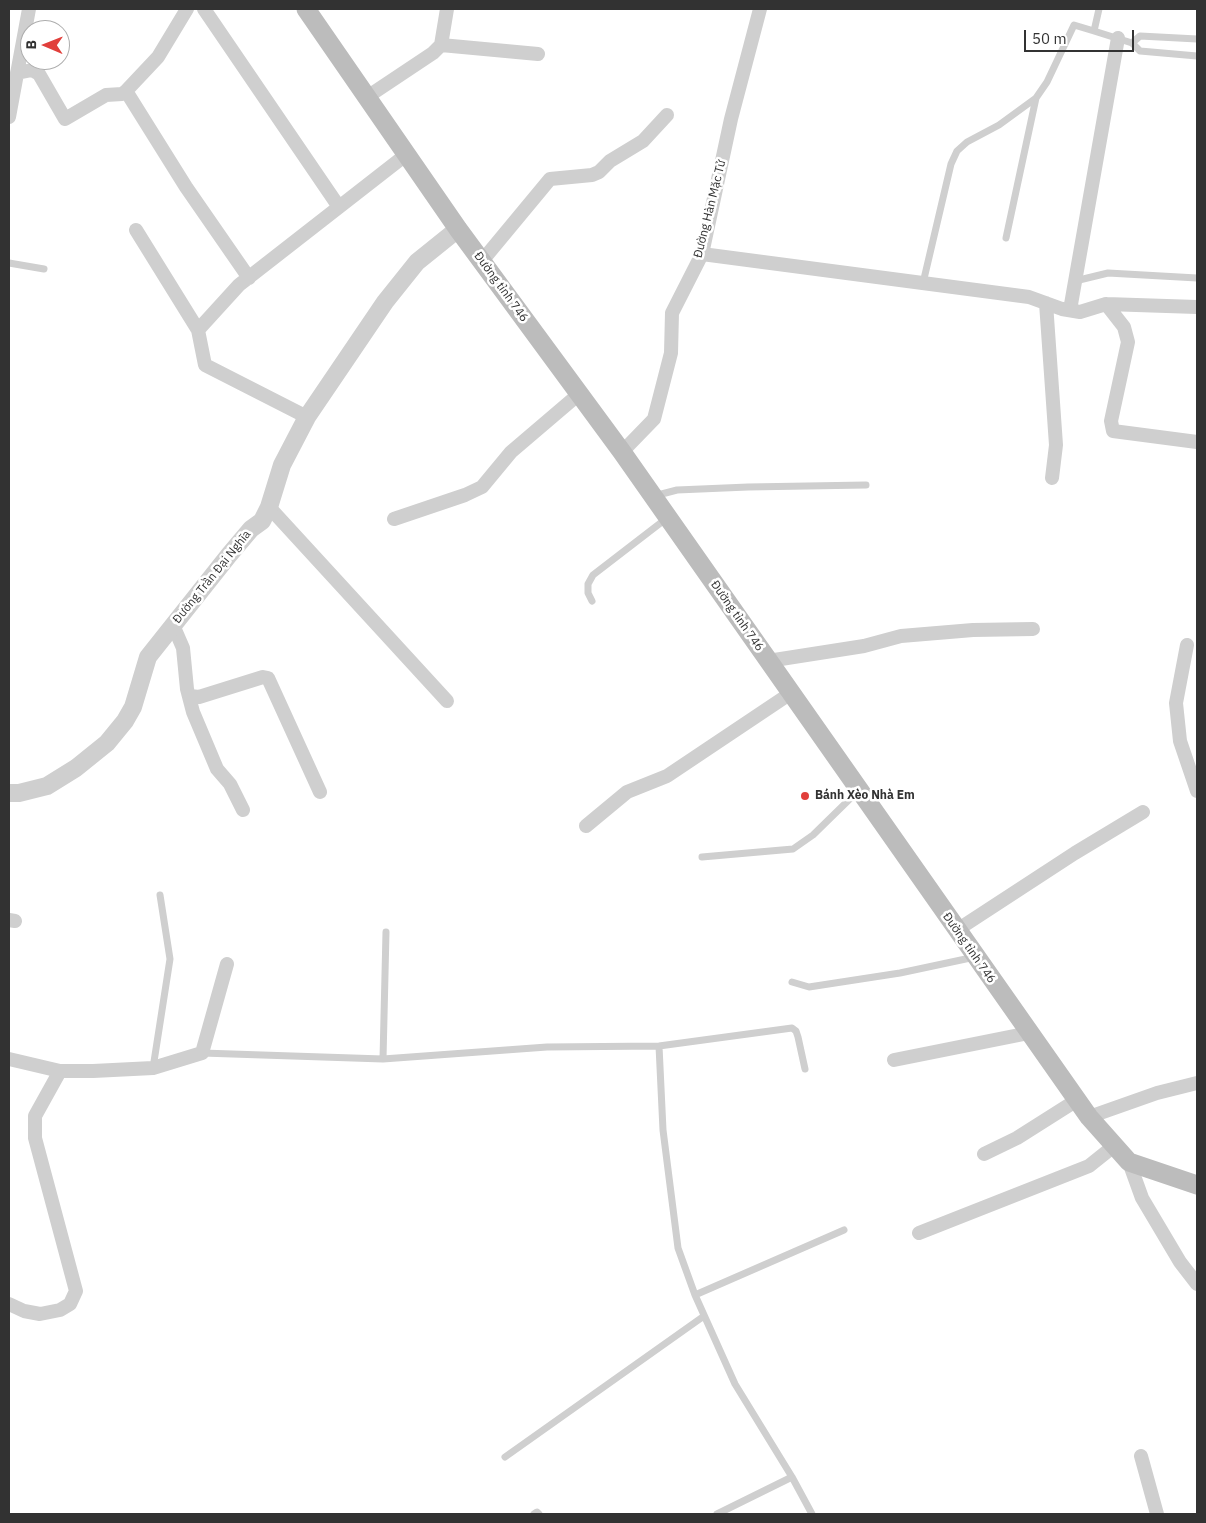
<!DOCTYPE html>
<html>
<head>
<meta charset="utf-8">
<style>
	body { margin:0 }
	#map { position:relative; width:1206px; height:1523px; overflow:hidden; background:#fff; font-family:"IBM Plex Sans",sans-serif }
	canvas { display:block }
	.frame { position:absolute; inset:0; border:10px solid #323232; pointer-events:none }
	.north { position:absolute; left:20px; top:20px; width:50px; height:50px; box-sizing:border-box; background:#fff; border:1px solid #adadad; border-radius:50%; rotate:271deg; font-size:14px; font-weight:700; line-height:20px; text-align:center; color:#323232 }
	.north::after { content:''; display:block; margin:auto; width:18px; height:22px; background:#e13f3b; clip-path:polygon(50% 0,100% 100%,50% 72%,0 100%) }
	.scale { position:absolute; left:1024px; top:30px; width:110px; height:22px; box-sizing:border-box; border:2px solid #323232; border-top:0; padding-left:6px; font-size:15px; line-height:18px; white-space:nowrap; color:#323232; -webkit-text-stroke:4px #fff; paint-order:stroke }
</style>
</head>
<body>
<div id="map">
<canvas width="1206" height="1523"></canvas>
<div class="frame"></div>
<div class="north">B</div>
<div class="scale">50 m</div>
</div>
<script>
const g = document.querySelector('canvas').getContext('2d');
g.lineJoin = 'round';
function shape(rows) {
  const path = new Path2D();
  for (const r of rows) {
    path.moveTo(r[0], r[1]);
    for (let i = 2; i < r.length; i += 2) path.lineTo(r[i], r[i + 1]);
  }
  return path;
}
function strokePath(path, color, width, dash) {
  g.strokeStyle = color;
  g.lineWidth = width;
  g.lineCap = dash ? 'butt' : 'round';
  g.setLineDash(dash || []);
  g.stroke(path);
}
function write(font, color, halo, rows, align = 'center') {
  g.font = font + ' "IBM Plex Sans",sans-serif';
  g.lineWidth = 5;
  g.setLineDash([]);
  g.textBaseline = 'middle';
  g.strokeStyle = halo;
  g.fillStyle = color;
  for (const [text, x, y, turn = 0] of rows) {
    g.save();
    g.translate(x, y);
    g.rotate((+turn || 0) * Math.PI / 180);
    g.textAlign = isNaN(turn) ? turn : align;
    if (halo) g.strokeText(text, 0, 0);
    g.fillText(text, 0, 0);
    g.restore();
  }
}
strokePath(shape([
	[1099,9,1094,31,1132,43,1140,51,1197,56],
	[1132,43,1140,36,1197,39],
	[1006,238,1036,98],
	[9,263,44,269],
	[1075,281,1108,273,1197,278],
	[923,283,951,164,957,151,967,142,999,125,1036,98,1047,82,1074,25,1094,31],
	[654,496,677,490,748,487,866,485],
	[592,601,588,593,588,584,593,575,667,518],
	[702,857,793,849,813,835,859,790],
	[792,982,809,987,900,973,975,957],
	[659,1046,663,1130,678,1248,695,1295,735,1384,792,1477],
	[202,1053,383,1059,547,1047,659,1046,792,1028,796,1031,798,1037,805,1069],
	[383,1059,386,932],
	[153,1068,170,959,160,895],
	[695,1295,844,1230],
	[505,1457,704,1316],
	[534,1514,537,1512,539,1514],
	[717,1514,792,1477,812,1514]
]), '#cfcfcf', 7);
strokePath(shape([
	[204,9,339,207],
	[441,45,538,54],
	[17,73,32,70,39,74,65,119,106,95,122,94,126,91,158,57,187,9],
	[126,91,186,187,249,278],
	[367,97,433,53,441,45,447,9],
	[9,117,29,9],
	[136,230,198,330,205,365,307,417],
	[702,254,1029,297,1062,309,1080,312,1106,304,1197,307],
	[482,261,550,179,592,175,599,172,610,161,643,141,667,115],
	[1046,303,1056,445,1052,478],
	[1106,304,1124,327,1128,342,1111,421,1113,431,1197,442],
	[1070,310,1118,38],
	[198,330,239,285,407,154],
	[622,452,654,419,671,353,672,313,702,254,731,119,760,9],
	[269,507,447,701],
	[394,519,465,495,482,487,511,452,579,394],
	[173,625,183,648,187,689,193,712,217,769,230,784,243,810],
	[1187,645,1176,703,1180,741,1197,791],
	[768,661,864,646,901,636,973,630,1033,629],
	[190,696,199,697,263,677,268,678,320,792],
	[586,826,627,792,667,776,791,693],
	[9,920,15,921],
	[957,930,1075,853,1143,812],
	[9,1059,60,1071,93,1071,153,1068,202,1053,227,964],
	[894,1060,1029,1033],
	[1089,1117,1157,1093,1197,1083],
	[984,1154,1017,1138,1077,1100],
	[1129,1162,1142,1198,1180,1262,1197,1284],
	[919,1233,1089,1166,1114,1146],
	[9,1304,24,1311,40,1314,60,1310,70,1304,76,1291,35,1138,35,1116,60,1071],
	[1141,1456,1157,1514]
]), '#cfcfcf', 14);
strokePath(shape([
	[9,793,19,793,47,786,76,768,107,743,125,721,133,707,148,657,229,555,251,529,262,521,269,507,282,465,307,417,385,302,417,262,458,229]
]), '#cfcfcf', 18);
strokePath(shape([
	[306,9,458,229,622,452,1089,1117,1129,1162,1197,1185]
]), '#bcbcbc', 19);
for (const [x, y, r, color] of [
	[805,796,5,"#e13f3b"]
]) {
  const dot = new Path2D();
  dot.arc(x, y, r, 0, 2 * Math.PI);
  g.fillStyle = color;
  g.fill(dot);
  strokePath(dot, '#fff', 2);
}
write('12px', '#323232', '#fff', [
	["Đường Hàn Mặc Tử",710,209,-76],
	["Đường tỉnh 746",501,287,54],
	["Đường Trần Đại Nghĩa",212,577,-51],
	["Đường tỉnh 746",737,616,55],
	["Đường tỉnh 746",969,948,55]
]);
write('bold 12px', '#323232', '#fff', [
	["Bánh Xèo Nhà Em",815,796]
], 'left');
</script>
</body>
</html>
